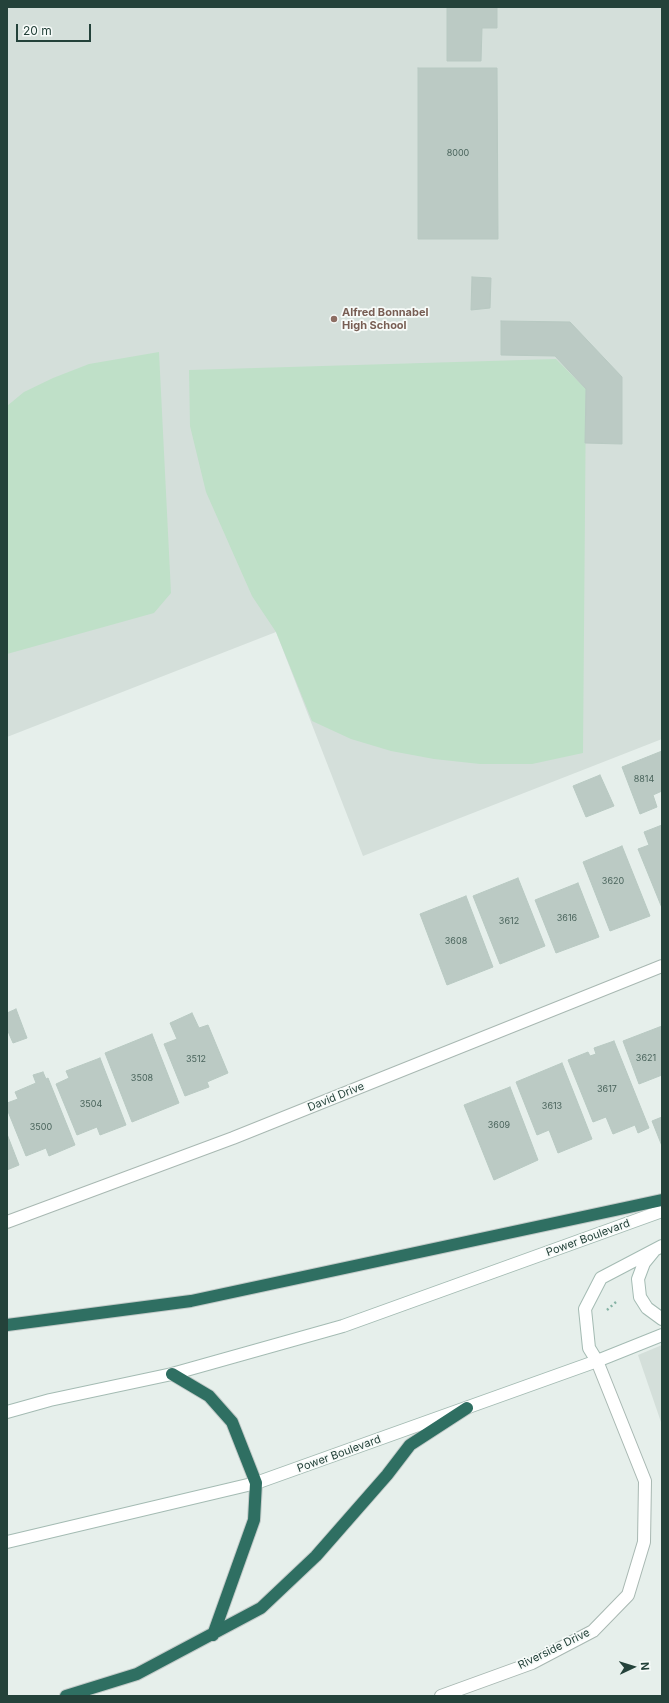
<!DOCTYPE html>
<html>
<head>
<meta charset="utf-8">
<style>
	body { margin:0 }
	#map { position:relative; width:669px; height:1703px; overflow:hidden; background:#e6efeb; font-family:Inter,sans-serif }
	canvas { display:block }
	.frame { position:absolute; inset:0; border:8px solid #24423a; pointer-events:none }
	.north { position:absolute; left:613px; top:1647px; width:40px; height:40px; -webkit-text-stroke:3px #f7fbf9; paint-order:stroke; rotate:86deg; font-size:11px; font-weight:700; line-height:16px; text-align:center; color:#24423a }
	.north::after { content:''; display:block; margin:auto; width:14px; height:18px; background:#24423a; clip-path:polygon(50% 0,100% 100%,50% 72%,0 100%) }
	.scale { position:absolute; left:16px; top:24px; width:75px; height:18px; box-sizing:border-box; border:2px solid #24423a; border-top:0; padding-left:5px; font-size:12px; line-height:14px; white-space:nowrap; color:#24423a; -webkit-text-stroke:3px #f7fbf9; paint-order:stroke }
</style>
</head>
<body>
<div id="map">
<canvas width="669" height="1703"></canvas>
<div class="frame"></div>
<div class="north">N</div>
<div class="scale">20 m</div>
</div>
<script>
const g = document.querySelector('canvas').getContext('2d');
g.lineJoin = 'round';
function paint(path, color) {
  g.fillStyle = color;
  g.fill(path, 'evenodd');
}
function shape(rows) {
  const path = new Path2D();
  for (const r of rows) {
    path.moveTo(r[0], r[1]);
    for (let i = 2; i < r.length; i += 2) path.lineTo(r[i], r[i + 1]);
  }
  return path;
}
function strokePath(path, color, width, dash) {
  g.strokeStyle = color;
  g.lineWidth = width;
  g.lineCap = dash ? 'butt' : 'round';
  g.setLineDash(dash || []);
  g.stroke(path);
}
function write(font, color, halo, rows, align = 'center') {
  g.font = font + ' Inter,sans-serif';
  g.lineWidth = 3.5;
  g.setLineDash([]);
  g.textBaseline = 'middle';
  g.strokeStyle = halo;
  g.fillStyle = color;
  for (const [text, x, y, turn = 0] of rows) {
    g.save();
    g.translate(x, y);
    g.rotate((+turn || 0) * Math.PI / 180);
    g.textAlign = isNaN(turn) ? turn : align;
    if (halo) g.strokeText(text, 0, 0);
    g.fillText(text, 0, 0);
    g.restore();
  }
}
paint(shape([
	[7,7,662,7,662,739,363,856,276,632,7,737],
	[662,1345,662,1425,638,1355]
]), '#d4dfda');
paint(shape([
	[159,352,171,593,154,613,7,654,7,406,24,392,53,378,89,364],
	[556,359,586,389,583,753,532,764,480,764,434,759,391,751,351,739,312,721,276,632,252,596,206,492,190,426,189,370]
]), '#bfe0c8');
const building = shape([
	[447,7,497,7,497,28,482,28,481,61,447,61,447,7],
	[418,68,497,68,498,239,418,239,418,68],
	[472,277,491,278,490,308,471,310,472,277],
	[501,321,570,322,622,377,622,444,585,443,586,389,555,356,501,355,501,321],
	[662,751,662,791,653,795,657,807,640,814,622,767,662,751],
	[600,775,614,806,586,817,573,786,600,775],
	[662,825,662,908,638,849,649,845,644,832,662,825],
	[622,846,650,916,610,931,583,862,622,846],
	[518,878,545,946,500,964,473,896,518,878],
	[578,883,599,937,556,953,535,900,578,883],
	[466,896,493,967,447,985,420,914,466,896],
	[16,1009,27,1038,13,1043,7,1029,7,1013,16,1009],
	[192,1013,199,1028,208,1025,228,1073,207,1082,209,1087,185,1096,164,1044,177,1039,170,1023,192,1013],
	[662,1026,662,1075,639,1084,623,1041,662,1026],
	[152,1034,179,1103,132,1122,105,1053,152,1034],
	[614,1041,649,1128,638,1133,635,1125,613,1134,606,1117,593,1122,568,1060,588,1052,590,1056,596,1054,594,1048,614,1041],
	[100,1058,126,1125,100,1135,97,1127,77,1135,56,1084,69,1078,66,1071,100,1058],
	[562,1063,592,1139,558,1153,549,1130,537,1135,516,1082,562,1063],
	[43,1072,46,1079,48,1078,75,1145,49,1156,46,1148,26,1156,7,1109,7,1103,18,1099,15,1092,36,1083,33,1075,43,1072],
	[510,1087,538,1160,494,1180,464,1105,510,1087],
	[662,1117,662,1146,652,1121,662,1117],
	[7,1134,19,1165,7,1170,7,1134]
]);
paint(building, '#bbcac4');
strokePath(building, '#b8c9c2', 1);
const minor = shape([
	[7,1222,233,1138,662,966],
	[441,1696,532,1663,593,1631,628,1595,644,1542,645,1481,597,1361]
]);
const secondary = shape([
	[653,1252,644,1263,638,1279,640,1297,647,1308,662,1319],
	[597,1361,589,1348,585,1309,601,1278,662,1246],
	[7,1412,50,1400,172,1374,343,1326,662,1211],
	[7,1542,256,1483,597,1361,662,1335]
]);
const motorway = shape([
	[7,1325,191,1301,662,1200],
	[172,1374,209,1396,232,1422,256,1483,254,1520,213,1635],
	[66,1696,137,1674,261,1608,316,1556,387,1475,410,1445,467,1408]
]);
strokePath(minor, '#a8b8b2', 14);
strokePath(secondary, '#a4bbb3', 14);
strokePath(motorway, '#c2cac8', 14);
strokePath(shape([
	[607,1310,616,1302]
]), '#86b3a5', 2.5, [2, 3]);
strokePath(minor, '#fff', 12);
strokePath(secondary, '#fff', 12);
strokePath(motorway, '#2f6f62', 12);
for (const [x, y, r, color] of [
	[334,319,4,"#8d6e63"]
]) {
  const dot = new Path2D();
  dot.arc(x, y, r, 0, 2 * Math.PI);
  g.fillStyle = color;
  g.fill(dot);
  strokePath(dot, '#f7fbf9', 1.5);
}
write('9px', '#4a645c', null, [
	["8000",458,153],
	["8814",644,779],
	["3620",613,881],
	["3616",567,918],
	["3612",509,921],
	["3608",456,941],
	["3621",646,1058],
	["3512",196,1059],
	["3508",142,1078],
	["3617",607,1089],
	["3504",91,1104],
	["3613",552,1106],
	["3609",499,1125],
	["3500",41,1127]
]);
write('bold 11px', '#785e54', '#f7fbf9', [
	["Alfred Bonnabel",342,313],
	["High School",342,326]
], 'left');
write('11px', '#24423a', '#f7fbf9', [
	["David Drive",336,1097,-22],
	["Power Boulevard",588,1238,-20],
	["Power Boulevard",339,1454,-20],
	["Riverside Drive",554,1649,-26]
]);
</script>
</body>
</html>
